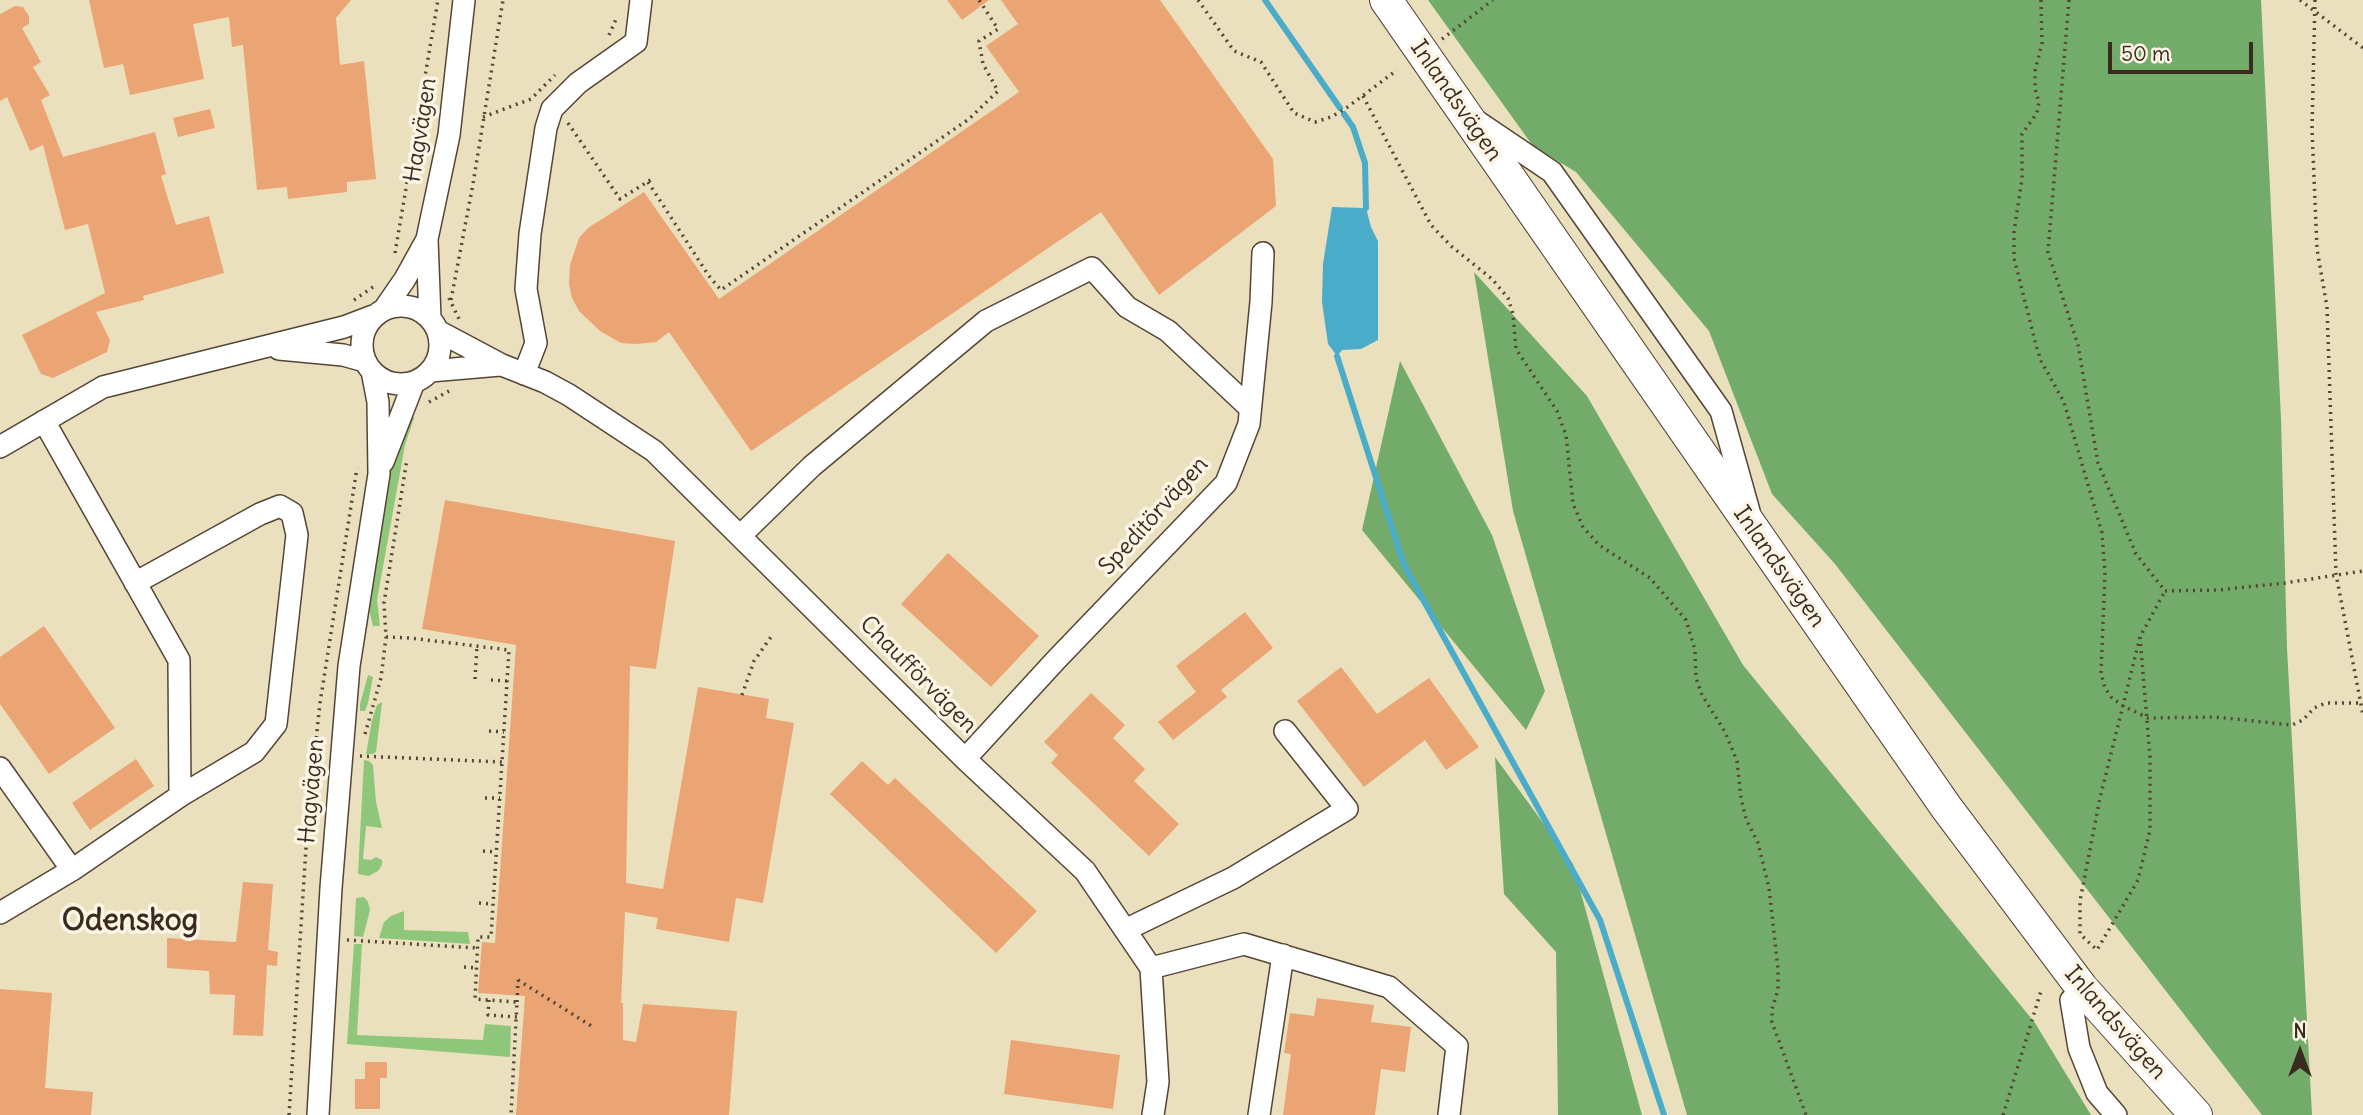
<!DOCTYPE html>
<html>
<head>
<meta charset="utf-8">
<style>
	body { margin:0 }
	#map { position:relative; width:2363px; height:1115px; overflow:hidden; background:#eae0bd; font-family:Delius,sans-serif }
	canvas { display:block }
	.north { position:absolute; left:2265px; top:1017px; width:70px; height:70px; -webkit-text-stroke:5px #fcf5e5; paint-order:stroke; rotate:0deg; font-size:19px; font-weight:700; line-height:28px; text-align:center; color:#3b2a1e }
	.north::after { content:''; display:block; margin:auto; width:24px; height:32px; background:#3b2a1e; clip-path:polygon(50% 0,100% 100%,50% 72%,0 100%) }
	.scale { position:absolute; left:2108px; top:42px; width:145px; height:32px; box-sizing:border-box; border:4px solid #3b2a1e; border-top:0; padding-left:9px; font-size:21px; line-height:24px; white-space:nowrap; color:#3b2a1e; -webkit-text-stroke:5px #fcf5e5; paint-order:stroke }
</style>
</head>
<body>
<div id="map">
<canvas width="2363" height="1115"></canvas>
<div class="north">N</div>
<div class="scale">50 m</div>
</div>
<script>
const g = document.querySelector('canvas').getContext('2d');
g.lineJoin = 'round';
function paint(path, color) {
  g.fillStyle = color;
  g.fill(path, 'evenodd');
}
function shape(rows) {
  const path = new Path2D();
  for (const r of rows) {
    if (r.length === 3) {
      path.moveTo(r[0] + r[2], r[1]);
      path.arc(r[0], r[1], r[2], 0, 2 * Math.PI);
      continue;
    }
    path.moveTo(r[0], r[1]);
    for (let i = 2; i < r.length; i += 2) path.lineTo(r[i], r[i + 1]);
  }
  return path;
}
function strokePath(path, color, width, dash) {
  g.strokeStyle = color;
  g.lineWidth = width;
  g.lineCap = dash ? 'butt' : 'round';
  g.setLineDash(dash || []);
  g.stroke(path);
}
function write(font, color, halo, rows, align = 'center') {
  g.font = font + ' Delius,sans-serif';
  g.lineWidth = 7;
  g.setLineDash([]);
  g.textBaseline = 'middle';
  g.strokeStyle = halo;
  g.fillStyle = color;
  for (const [text, x, y, turn = 0] of rows) {
    g.save();
    g.translate(x, y);
    g.rotate((+turn || 0) * Math.PI / 180);
    g.textAlign = isNaN(turn) ? turn : align;
    if (halo) g.strokeText(text, 0, 0);
    g.fillText(text, 0, 0);
    g.restore();
  }
}
paint(shape([
	[410,412,414,418,405,445,377,600,380,626,373,626,369,609,371,593,392,465],
	[368,675,373,677,368,703,365,711,360,711,360,704],
	[382,702,376,752,373,754,366,754,372,720,377,705],
	[364,760,369,761,373,765,376,802,382,828,366,826,363,859,371,860,376,857,382,860,382,865,378,871,369,876,358,874],
	[364,897,368,902,370,910,363,937,354,936,356,898],
	[404,911,404,930,468,932,470,944,379,938,384,922,391,916],
	[354,944,362,944,357,1035,483,1040,485,1024,511,1026,510,1057,347,1044]
]), '#8fc77a');
paint(shape([
	[1428,0,2261,0,2281,419,2287,648,2312,1115,2262,1115,1835,564,1772,494,1709,331,1576,172,1533,146],
	[1474,272,1587,396,1743,665,2035,1023,2091,1115,1687,1115,1513,511],
	[1400,361,1492,535,1545,691,1526,730,1362,530],
	[1495,757,1573,864,1642,1115,1558,1115,1556,952,1504,894]
]), '#73ac6a');
paint(shape([
	[1332,207,1366,208,1371,227,1378,241,1378,340,1361,349,1342,350,1337,356,1328,344,1322,302,1323,264]
]), '#4bacca');
strokePath(shape([
	[1265,0,1340,108],
	[1344,114,1353,127,1365,163,1366,208],
	[1337,356,1404,565,1600,920,1664,1115]
]), '#4bacca', 6);
paint(shape([
	[89,0,351,0,336,18,340,65,364,61,376,179,347,182,347,192,288,199,287,187,257,190,243,45,232,47,229,17,193,24,204,79,130,95,123,64,104,68],
	[947,0,989,0,962,20],
	[1001,0,1160,0,1273,159,1276,206,1159,295,1101,212,751,451,669,332,656,342,636,344,621,343,600,331,579,311,572,298,569,284,570,265,579,238,588,228,644,192,719,299,1019,92,986,46,1018,24],
	[15,6,23,7,29,16,29,24,22,28,41,62,33,67,50,95,41,100,63,157,155,132,166,174,161,176,176,225,209,216,224,273,143,296,144,300,96,312,110,340,107,352,53,378,41,374,22,335,105,293,88,224,65,230,43,145,30,151,7,97,0,101,0,14],
	[210,109,215,128,178,137,173,118],
	[445,500,675,541,656,669,630,666,626,883,663,889,698,687,769,699,766,718,794,723,763,903,736,898,729,942,656,929,658,918,625,912,621,1003,623,1003,623,1040,636,1042,643,1004,737,1011,729,1115,516,1115,525,996,478,993,482,942,495,943,516,645,422,629],
	[948,553,1039,636,991,687,901,604],
	[1245,612,1273,648,1221,690,1227,697,1173,740,1158,722,1196,692,1176,666],
	[44,626,115,728,49,774,0,704,0,657],
	[1341,667,1377,714,1429,678,1479,747,1446,770,1425,740,1364,787,1297,701],
	[1091,693,1125,725,1113,738,1145,769,1134,781,1179,824,1149,856,1051,763,1058,755,1044,742],
	[136,759,154,786,90,830,72,803],
	[862,761,888,785,895,778,1037,911,996,953,830,794],
	[243,882,273,884,268,950,278,952,277,966,267,965,263,1036,233,1035,235,995,210,994,209,971,167,968,167,938,236,942],
	[0,989,52,993,45,1088,93,1092,91,1115,0,1115],
	[1317,998,1374,1005,1371,1022,1411,1027,1405,1072,1381,1069,1375,1115,1283,1115,1291,1054,1284,1053,1290,1013,1314,1016],
	[1011,1040,1120,1055,1113,1109,1004,1094],
	[365,1062,387,1062,387,1078,380,1078,380,1109,355,1109,355,1079,365,1079]
]), '#eba473');
const minor = shape([
	[1478,122,1552,172,1721,411,1749,511],
	[401,345,39],
	[385,308,405,279,426,241],
	[430,319,427,239,449,135,464,0],
	[438,331,502,365,545,382,569,395,654,451,965,759,1085,871,1151,968,1158,1082,1153,1115],
	[279,349,343,355,365,361],
	[430,371,500,365],
	[524,374,536,343,526,289,530,234,546,128,552,109,578,83,636,42,641,0],
	[0,447,103,387,344,327,373,316],
	[383,462,414,382],
	[740,536,812,466,986,321,1092,268,1127,307,1168,331,1250,408],
	[135,583,260,514,280,506,292,513,297,535,276,724,254,752,180,796],
	[965,759,1056,660,1226,483,1249,424,1261,302,1263,253],
	[0,768,72,870],
	[0,913,72,870,180,796,179,660,44,421],
	[1125,930,1233,878,1347,809,1285,731],
	[1151,968,1244,944,1389,987,1457,1046,1449,1115],
	[2071,1000,2079,1048,2097,1093,2116,1115],
	[318,1115,331,888,349,666,379,474,378,402,372,371],
	[1259,1115,1283,955]
]);
const highway = shape([
	[1386,0,1946,807,2082,988,2196,1115]
]);
strokePath(minor, '#554536', 24);
strokePath(highway, '#554536', 34);
strokePath(shape([
	[1198,0,1234,51,1261,62,1294,113,1315,122,1331,117,1345,109,1397,70],
	[2041,0,2042,43,2035,71,2035,89,2039,102,2037,113,2022,134,2022,179,2014,232,2014,258,2036,345,2041,361,2064,402,2102,533,2105,573,2101,673,2105,688,2112,698,2123,706,2148,718,2215,717,2292,725,2303,720,2314,708,2326,703,2363,703],
	[2069,0,2048,252,2078,345,2098,463,2136,554,2165,591],
	[2300,0,2363,48],
	[2315,0,2312,129,2317,249,2327,307,2336,574,2363,715],
	[609,35,617,17],
	[1442,39,1493,0],
	[1363,96,1431,225,1451,246,1492,279,1508,298,1513,314,1516,349,1557,411,1566,435,1573,504,1583,527,1599,545,1650,578,1686,620,1695,650,1696,678,1702,695,1725,732,1737,761,1741,798,1746,819,1758,843,1769,888,1778,969,1778,990,1772,1009,1772,1022,1806,1115],
	[483,117,531,99,555,75],
	[568,123,620,199,652,179],
	[648,182,709,276,721,290,969,119,998,91,983,64,979,41,998,29,979,0],
	[395,253,438,0],
	[449,298,459,319],
	[354,300,376,285],
	[451,300,473,184,503,0],
	[429,402,449,391],
	[2165,591,2218,590,2285,583,2363,571],
	[386,637,410,638,509,650,491,937,478,937,475,999,517,1002,511,1115],
	[2140,637,2100,798,2080,901,2080,934,2097,950,2138,880,2150,830,2150,757,2140,637,2165,591],
	[475,679,477,646],
	[491,680,507,681],
	[742,695,754,661,771,637],
	[489,731,504,732],
	[365,734,381,678,386,637,384,603,407,459],
	[360,756,502,762],
	[485,798,500,798],
	[483,851,496,852],
	[479,903,493,904],
	[347,940,477,948],
	[464,967,476,968],
	[518,980,593,1027],
	[489,1000,488,1015,517,1017],
	[517,1002,518,980],
	[289,1115,308,816,320,703,357,468],
	[2003,1115,2041,991]
]), '#554536', 3.5, [2, 5]);
strokePath(minor, '#fff', 21);
strokePath(highway, '#fff', 32);
write('23px', '#3b2a1e', '#fcf5e5', [
	["Inlandsvägen",1456,101,55],
	["Hagvägen",421,130,-81],
	["Speditörvägen",1154,516,-48],
	["Inlandsvägen",1779,567,55],
	["Chaufförvägen",918,675,45],
	["Hagvägen",312,791,-85],
	["Inlandsvägen",2115,1023,49]
]);
write('bold 30px', '#3b2a1e', '#fcf5e5', [
	["Odenskog",130,921]
]);
</script>
</body>
</html>
